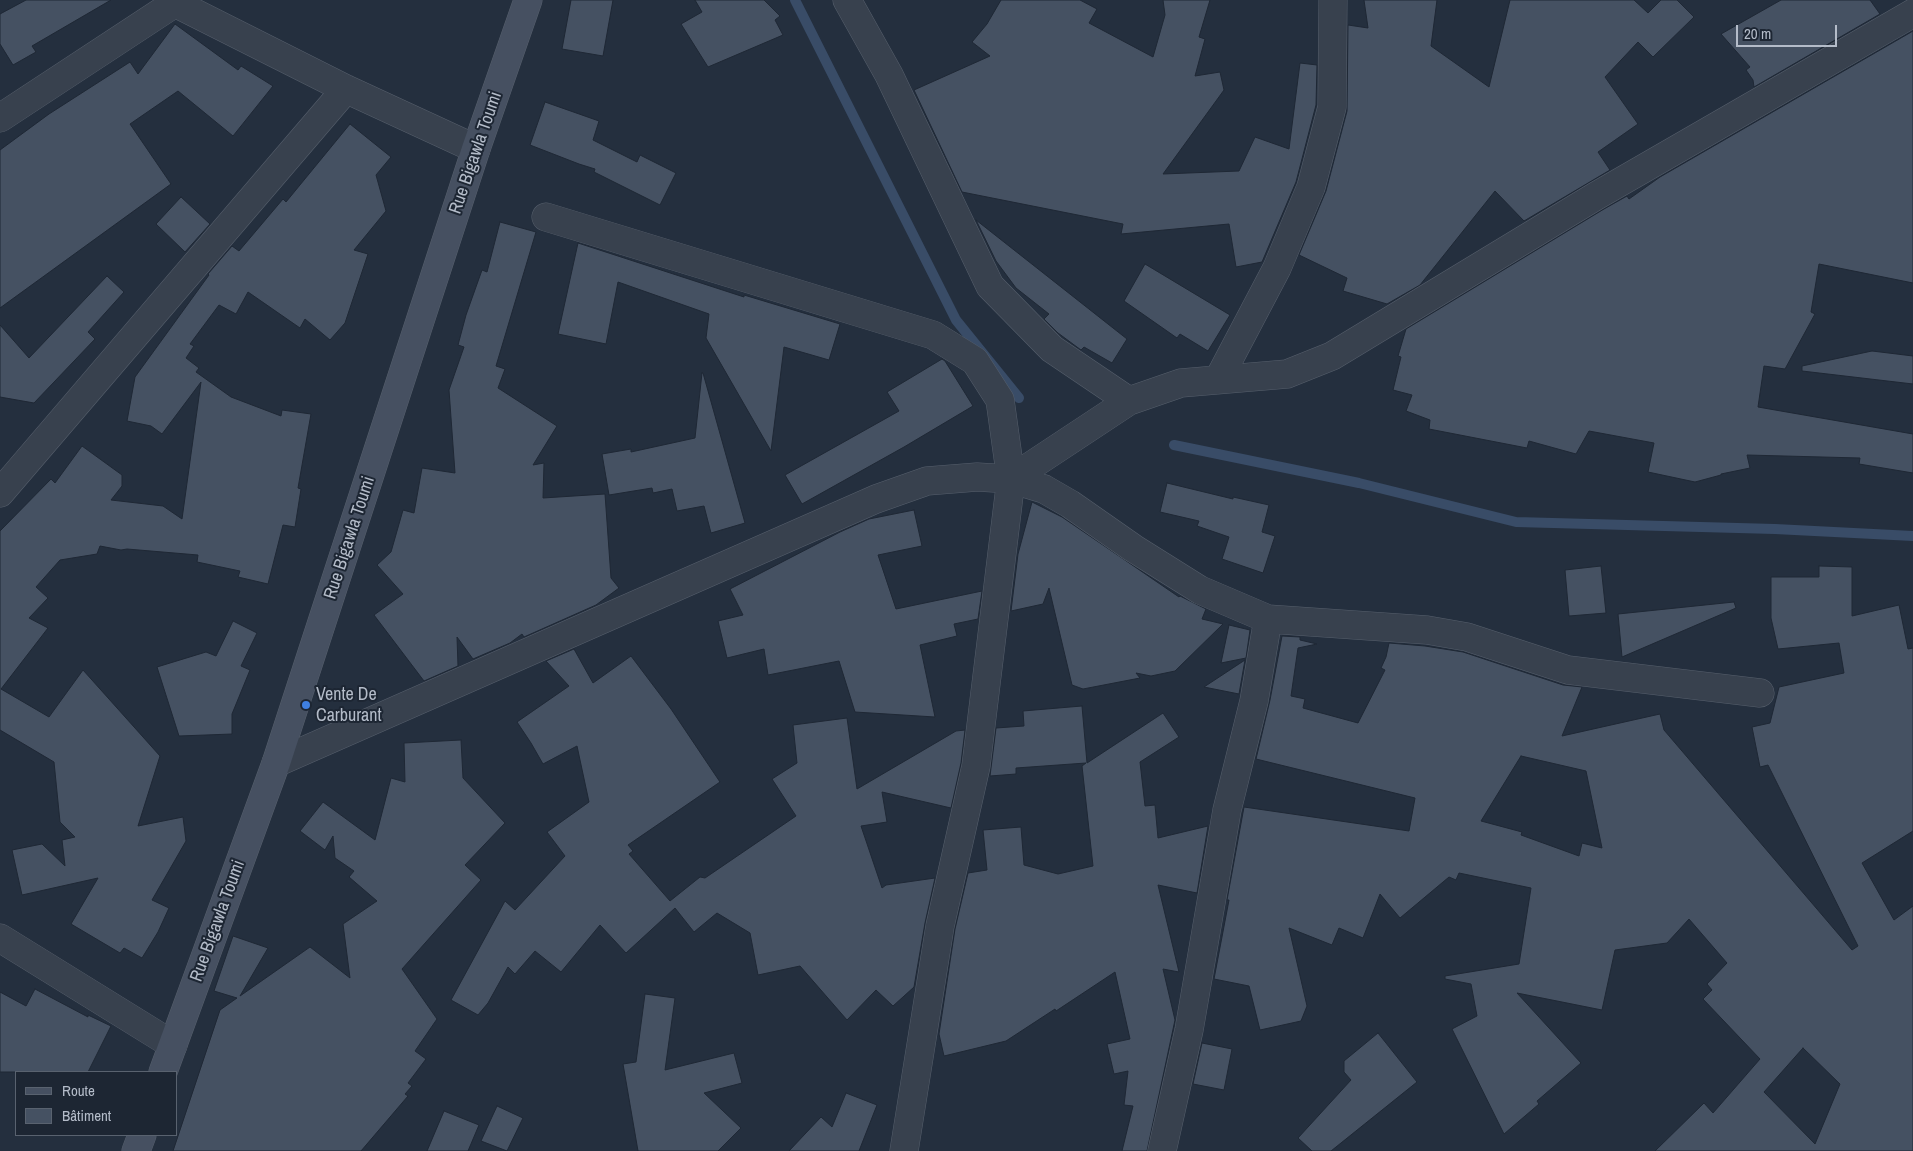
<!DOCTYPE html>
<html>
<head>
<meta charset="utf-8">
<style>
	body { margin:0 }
	#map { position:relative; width:1913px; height:1151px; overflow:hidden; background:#242f3e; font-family:"Archivo Narrow",sans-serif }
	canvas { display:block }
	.legend { position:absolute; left:15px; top:1071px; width:162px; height:65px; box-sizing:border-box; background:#1d2633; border:1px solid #59626f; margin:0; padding:6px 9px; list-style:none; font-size:15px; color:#b4bcc9 }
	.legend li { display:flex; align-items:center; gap:10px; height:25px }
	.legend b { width:25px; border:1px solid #59626f }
	.scale { position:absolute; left:1736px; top:25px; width:101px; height:22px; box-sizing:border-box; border:2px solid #b4bcc9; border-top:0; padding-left:6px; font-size:15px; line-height:18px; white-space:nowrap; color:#b4bcc9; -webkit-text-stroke:4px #1d2633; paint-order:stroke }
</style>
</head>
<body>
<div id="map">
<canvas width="1913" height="1151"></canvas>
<ul class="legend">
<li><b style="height:6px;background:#465061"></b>Route</li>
<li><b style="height:14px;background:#455162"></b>Bâtiment</li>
</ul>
<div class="scale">20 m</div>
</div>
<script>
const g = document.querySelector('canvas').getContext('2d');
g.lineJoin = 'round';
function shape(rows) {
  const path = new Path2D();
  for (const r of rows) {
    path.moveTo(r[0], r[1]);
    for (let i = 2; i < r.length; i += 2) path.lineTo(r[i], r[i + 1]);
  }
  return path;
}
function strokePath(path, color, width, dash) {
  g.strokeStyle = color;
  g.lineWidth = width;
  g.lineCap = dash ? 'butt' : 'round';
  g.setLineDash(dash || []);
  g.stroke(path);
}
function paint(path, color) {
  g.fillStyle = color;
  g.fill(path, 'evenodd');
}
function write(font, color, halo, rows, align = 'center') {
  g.font = font + ' "Archivo Narrow",sans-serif';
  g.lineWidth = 4;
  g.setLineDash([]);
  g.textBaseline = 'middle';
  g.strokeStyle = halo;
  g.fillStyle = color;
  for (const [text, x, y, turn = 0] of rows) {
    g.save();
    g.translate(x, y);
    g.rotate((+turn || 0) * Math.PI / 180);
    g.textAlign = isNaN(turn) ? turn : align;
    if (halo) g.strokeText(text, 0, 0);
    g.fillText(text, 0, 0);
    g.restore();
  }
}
strokePath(shape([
	[795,0,956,320,1019,398],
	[1174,445,1359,483,1516,522,1775,529,1913,536]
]), '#394c67', 10);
const building = shape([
	[26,0,111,0,32,46,36,52,13,65,0,44,0,14,26,0],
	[571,0,613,0,603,56,562,49,571,0],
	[695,0,764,0,780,16,775,20,783,35,708,67,681,24,702,12,695,0],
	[1001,0,1080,0,1097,9,1089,23,1153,57,1165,15,1163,0,1210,0,1199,37,1205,39,1195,76,1220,72,1224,90,1163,174,1239,171,1255,137,1289,149,1300,63,1317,65,1316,105,1296,182,1262,262,1236,267,1229,224,1121,234,1123,224,962,192,914,90,990,56,972,42,987,24,1001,0],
	[1364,0,1437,0,1431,46,1489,87,1510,0,1634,0,1648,13,1661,0,1677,0,1694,17,1653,57,1638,42,1605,77,1638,124,1598,152,1610,170,1524,221,1495,191,1420,285,1387,304,1343,291,1347,278,1299,255,1326,191,1347,111,1348,25,1368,28,1364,0],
	[1781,0,1870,0,1880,14,1754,87,1753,80,1746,70,1750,67,1721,34,1781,0],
	[175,24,238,70,241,66,273,86,233,136,178,91,130,124,171,184,0,308,0,150,49,114,130,62,138,74,175,24],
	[1913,31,1913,283,1819,264,1811,312,1815,314,1785,369,1764,366,1758,407,1913,434,1913,473,1859,464,1860,458,1747,455,1750,468,1721,474,1721,475,1695,482,1648,472,1654,443,1589,431,1576,454,1529,441,1527,448,1429,429,1430,420,1406,411,1412,395,1393,390,1401,357,1398,356,1406,329,1604,209,1627,196,1629,199,1660,177,1913,31],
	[545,102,599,121,593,140,637,162,640,155,676,173,660,205,594,172,595,169,579,164,530,145,545,102],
	[350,124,391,157,376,175,386,211,354,250,368,254,345,323,330,340,305,319,300,328,248,292,236,314,219,305,190,344,194,346,186,358,199,368,196,372,231,397,281,416,282,410,311,414,298,488,301,489,295,527,283,525,268,584,238,577,240,571,197,562,198,555,127,549,121,550,100,546,97,554,60,560,36,587,48,598,29,618,48,628,1,689,49,717,83,670,160,756,138,826,183,817,186,841,152,900,169,908,158,932,142,958,124,948,120,953,71,924,98,878,22,895,12,850,42,844,65,866,62,840,75,837,60,822,54,762,0,730,0,531,51,479,55,483,82,446,122,475,122,486,111,500,163,506,182,519,201,382,162,434,151,426,127,421,135,377,209,275,208,274,232,246,239,251,283,199,286,202,350,124],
	[181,197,210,224,185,252,156,224,181,197],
	[976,220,1127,339,1112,363,1084,347,1081,350,1058,333,1044,319,1049,314,1016,288,996,261,976,220],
	[500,222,536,232,496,366,505,369,498,388,557,426,533,465,544,463,543,498,605,494,611,578,619,588,596,605,524,637,522,634,510,643,473,659,457,637,458,666,424,681,374,615,403,594,377,565,391,552,403,510,414,513,422,468,455,473,449,390,464,347,458,345,466,315,482,270,487,272,500,222],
	[578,243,744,297,744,295,840,324,829,360,784,347,771,451,706,338,709,314,618,282,606,344,558,334,578,243],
	[1145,264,1230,315,1208,351,1180,334,1177,338,1124,301,1145,264],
	[107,276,124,292,88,332,95,339,34,403,0,397,0,325,29,358,107,276],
	[1872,351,1913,356,1913,384,1802,371,1802,366,1872,351],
	[942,359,945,361,973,406,904,447,802,504,785,475,899,411,887,392,942,359],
	[702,373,703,373,745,523,711,533,704,506,677,511,672,489,653,493,652,488,609,495,602,454,631,449,631,452,695,438,702,373],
	[1167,483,1233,499,1233,497,1269,505,1262,532,1275,536,1263,573,1222,559,1229,537,1197,526,1199,521,1160,512,1167,483],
	[1032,502,1062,517,1179,597,1180,596,1206,609,1202,619,1223,624,1175,671,1151,676,1136,673,1140,678,1083,689,1072,685,1049,588,1043,604,1011,611,1018,554,1032,502],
	[914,510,922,546,878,555,896,609,982,591,978,619,954,624,957,636,920,645,935,717,855,712,839,661,768,675,764,649,727,658,718,621,743,615,730,589,840,532,869,519,914,510],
	[1601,566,1606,613,1569,616,1565,570,1601,566],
	[1819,566,1852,567,1852,616,1899,605,1908,649,1913,648,1913,831,1862,863,1894,920,1913,906,1913,1151,1655,1151,1704,1103,1713,1113,1760,1059,1703,999,1712,990,1707,984,1727,963,1689,919,1667,943,1615,950,1602,1010,1517,993,1581,1063,1537,1101,1539,1104,1504,1134,1452,1029,1477,1016,1471,984,1445,979,1445,976,1519,964,1531,888,1459,873,1456,880,1449,877,1400,918,1380,894,1363,938,1339,928,1332,945,1289,928,1307,1006,1301,1021,1260,1030,1249,986,1214,979,1229,900,1227,900,1244,807,1409,831,1415,798,1256,759,1270,700,1282,636,1300,637,1300,640,1317,644,1298,648,1291,696,1305,699,1303,708,1358,723,1385,670,1381,668,1386,657,1389,643,1425,646,1463,652,1563,685,1582,687,1562,736,1660,714,1664,730,1852,950,1858,946,1768,765,1760,767,1752,727,1770,723,1779,687,1844,673,1839,643,1778,649,1771,618,1771,577,1819,577,1819,566],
	[1521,756,1586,771,1602,848,1582,843,1579,856,1521,835,1522,832,1481,821,1521,756],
	[1803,1048,1840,1084,1815,1144,1764,1092,1803,1048],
	[1734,602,1736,608,1622,657,1618,614,1734,602],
	[233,621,257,633,241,666,250,670,232,714,232,734,179,736,157,667,206,652,216,656,233,621],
	[1229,625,1250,630,1246,658,1221,663,1229,625],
	[574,649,593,683,631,656,671,709,720,782,628,845,633,851,629,854,670,901,700,877,705,878,796,816,772,779,797,763,793,725,847,718,857,789,956,731,965,730,961,763,951,808,882,792,887,822,861,826,882,888,886,885,935,878,925,923,914,987,893,1006,876,990,847,1020,800,966,758,975,750,933,717,913,694,932,675,908,626,953,600,925,561,972,535,951,515,974,508,967,488,1003,478,1015,451,1000,505,901,515,910,565,856,547,832,589,802,577,746,543,764,531,743,517,722,569,686,546,661,574,649],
	[1245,660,1239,694,1204,687,1245,660],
	[1082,706,1087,763,1163,713,1179,737,1140,762,1145,806,1155,805,1158,838,1208,826,1197,893,1158,885,1179,972,1163,969,1175,1020,1147,1151,1122,1151,1133,1106,1124,1105,1128,1071,1114,1074,1107,1044,1130,1039,1115,972,1056,1011,1055,1009,1006,1041,944,1056,939,1034,955,929,968,873,987,870,983,830,1021,827,1024,865,1058,874,1093,866,1082,766,1086,763,1016,768,1016,774,990,776,996,728,1024,726,1023,711,1082,706],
	[461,740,463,778,505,823,465,865,481,880,402,969,437,1019,415,1051,426,1059,408,1083,412,1086,405,1094,408,1096,361,1151,173,1151,220,1010,237,998,214,991,233,936,268,948,240,996,310,947,350,978,343,924,377,901,349,877,354,871,335,858,333,836,325,850,300,831,323,802,375,840,391,778,405,782,404,743,461,740],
	[35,989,88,1017,88,1015,111,1026,88,1072,0,1072,0,992,26,1006,35,989],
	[645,994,675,998,665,1070,734,1053,742,1083,704,1093,741,1128,718,1151,638,1151,623,1064,636,1062,645,994],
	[1378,1033,1417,1082,1331,1151,1312,1151,1298,1138,1351,1080,1344,1072,1344,1061,1378,1033],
	[1202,1043,1232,1049,1224,1090,1193,1084,1202,1043],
	[846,1093,877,1105,859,1151,789,1151,821,1117,832,1127,846,1093],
	[497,1106,523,1118,507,1151,481,1141,497,1106],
	[444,1111,479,1125,468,1151,427,1151,444,1111]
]);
paint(building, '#455162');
strokePath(building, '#1f2835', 1);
const street = shape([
	[173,0,175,3,346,89,476,149],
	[847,0,889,75,990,286,1052,349,1129,401],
	[0,118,175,3],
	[546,217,933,335,975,361,1000,400,1011,479,976,766,940,926,904,1151],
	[1218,380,1277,268,1311,187,1332,107,1333,0],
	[1011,479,1129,401,1181,383,1287,374,1332,356,1596,196,1913,13],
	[0,493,346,89],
	[276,763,876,499,927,481,977,477,1011,479,1044,489,1070,504,1133,548,1200,590,1268,619,1427,630,1467,637,1568,670,1760,693],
	[0,938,173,1045],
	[1162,1151,1189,1030,1227,810,1254,701,1268,619]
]);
const secondary = shape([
	[163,1072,276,763,476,149,528,0],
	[136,1151,142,1135]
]);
strokePath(street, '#565f6c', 29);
strokePath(secondary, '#565f6c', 29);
strokePath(street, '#38414e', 28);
strokePath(secondary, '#465061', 28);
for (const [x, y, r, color] of [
	[306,705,5,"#3f7fe0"]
]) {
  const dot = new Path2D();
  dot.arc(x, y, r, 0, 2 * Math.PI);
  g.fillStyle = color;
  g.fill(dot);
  strokePath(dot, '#1d2633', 2);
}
write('18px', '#b4bcc9', '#1d2633', [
	["Rue Bigawla Toumi",476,153,-71],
	["Rue Bigawla Toumi",350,538,-72],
	["Rue Bigawla Toumi",218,921,-70]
]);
write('18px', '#b4bcc9', '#1d2633', [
	["Vente De",316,695],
	["Carburant",316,716]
], 'left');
</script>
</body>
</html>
